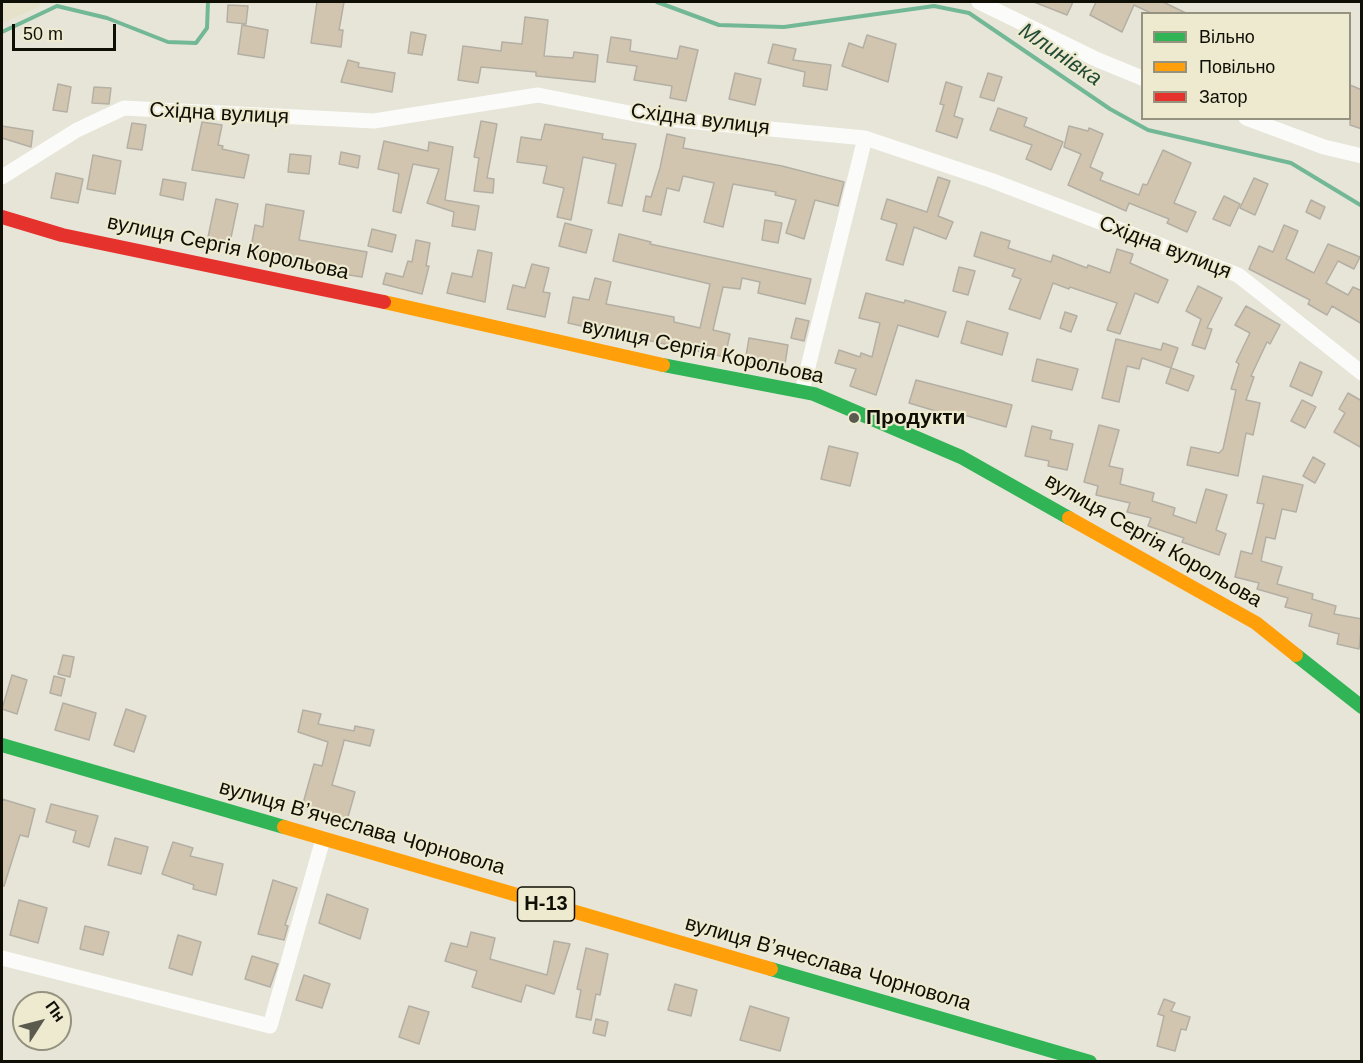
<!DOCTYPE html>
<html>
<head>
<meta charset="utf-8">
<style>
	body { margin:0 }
	#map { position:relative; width:1363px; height:1063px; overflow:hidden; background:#e7e5d7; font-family:Helvetica,sans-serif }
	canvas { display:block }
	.frame { position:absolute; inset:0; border:3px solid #100f06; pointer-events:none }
	.legend { position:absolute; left:1141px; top:12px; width:210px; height:108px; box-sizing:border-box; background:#eeead0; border:2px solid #95927f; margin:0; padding:8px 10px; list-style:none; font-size:18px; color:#100f06 }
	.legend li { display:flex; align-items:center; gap:12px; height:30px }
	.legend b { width:30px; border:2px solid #95927f }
	.north { position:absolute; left:12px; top:991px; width:60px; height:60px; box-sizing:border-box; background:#eeead0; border:2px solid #95927f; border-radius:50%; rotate:54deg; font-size:16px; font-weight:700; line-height:24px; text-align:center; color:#100f06 }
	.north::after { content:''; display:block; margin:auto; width:21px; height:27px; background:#5b5a4f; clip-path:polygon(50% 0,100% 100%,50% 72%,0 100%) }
	.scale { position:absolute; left:12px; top:24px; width:104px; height:27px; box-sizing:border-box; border:3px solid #100f06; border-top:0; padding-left:8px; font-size:18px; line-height:21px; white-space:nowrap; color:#100f06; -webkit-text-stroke:4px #eeead0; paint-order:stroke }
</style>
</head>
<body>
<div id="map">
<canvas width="1363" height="1063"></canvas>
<div class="frame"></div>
<ul class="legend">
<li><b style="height:8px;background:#30b455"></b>Вільно</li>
<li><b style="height:8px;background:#ff9f0a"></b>Повільно</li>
<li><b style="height:8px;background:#e5322d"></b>Затор</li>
</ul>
<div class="north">Пн</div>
<div class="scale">50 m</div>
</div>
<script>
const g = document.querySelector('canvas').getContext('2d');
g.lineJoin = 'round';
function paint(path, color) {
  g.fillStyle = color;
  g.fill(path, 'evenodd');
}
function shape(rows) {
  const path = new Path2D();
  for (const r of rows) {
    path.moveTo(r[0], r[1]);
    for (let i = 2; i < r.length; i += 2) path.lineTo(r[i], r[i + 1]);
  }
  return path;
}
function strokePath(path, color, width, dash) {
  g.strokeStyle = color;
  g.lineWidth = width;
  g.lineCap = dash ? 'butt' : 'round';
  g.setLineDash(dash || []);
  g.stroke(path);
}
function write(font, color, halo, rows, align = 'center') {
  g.font = font + ' Helvetica,sans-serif';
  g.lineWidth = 4.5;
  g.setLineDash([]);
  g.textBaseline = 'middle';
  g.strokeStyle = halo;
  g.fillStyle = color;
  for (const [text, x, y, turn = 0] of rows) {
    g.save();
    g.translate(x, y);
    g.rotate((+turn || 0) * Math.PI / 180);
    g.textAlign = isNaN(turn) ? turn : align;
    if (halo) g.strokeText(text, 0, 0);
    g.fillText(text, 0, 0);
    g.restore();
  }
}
paint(shape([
	[2,2,41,2,39,7,2,23]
]), '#e6e2ca');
strokePath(shape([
	[657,2,719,25,784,27,934,6,969,13,1110,109,1148,130,1291,163,1362,206],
	[2,32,57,6,107,18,168,42,196,43,207,28,208,2]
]), '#73b896', 4);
const building = shape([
	[317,2,344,2,339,30,343,30,341,47,311,43,317,2],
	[1034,2,1073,2,1067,15,1034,2],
	[1096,2,1163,2,1188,14,1153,14,1134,5,1122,32,1090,15,1096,2],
	[228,5,248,6,246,24,227,22,228,5],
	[525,17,548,20,544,56,573,58,574,52,598,55,595,82,536,76,536,72,481,67,478,83,458,80,463,46,501,51,502,42,522,44,525,17],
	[242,25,268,30,264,58,238,54,242,25],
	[411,32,426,35,422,55,408,53,411,32],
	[867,35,896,44,888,82,842,66,849,43,863,48,867,35],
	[611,37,631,40,630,51,677,59,680,46,698,50,686,101,670,98,672,86,634,80,637,66,607,62,611,37],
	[773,44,796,49,793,60,831,65,827,90,803,86,805,72,768,63,773,44],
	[348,60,359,63,358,67,395,73,392,92,341,82,348,60],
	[735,73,761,79,755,105,729,99,735,73],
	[988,73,1002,77,994,101,980,97,988,73],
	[946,82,962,87,954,116,963,119,957,138,936,131,944,105,940,104,946,82],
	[58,84,71,87,67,112,53,110,58,84],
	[1350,85,1362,90,1362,129,1350,125,1350,85],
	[94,87,111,88,109,104,92,103,94,87],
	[998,108,1027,118,1024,126,1063,142,1051,170,1026,159,1032,145,990,130,998,108],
	[481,121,497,124,487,178,494,179,493,193,474,191,479,158,474,157,481,121],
	[202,122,222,125,218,145,223,146,222,149,249,155,244,178,192,170,202,122],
	[132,123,146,125,142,150,127,148,132,123],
	[545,124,603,134,602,139,636,144,622,206,608,203,616,164,583,157,571,220,557,217,564,188,543,183,547,166,517,162,521,137,541,140,545,124],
	[2,126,33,131,31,147,2,138,2,126],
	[1069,126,1088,131,1089,128,1103,134,1090,167,1103,173,1100,180,1139,195,1143,184,1147,185,1163,150,1191,163,1174,203,1196,212,1187,232,1167,223,1169,219,1129,203,1126,211,1068,185,1081,154,1064,147,1069,126],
	[667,134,685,138,683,148,782,166,844,182,838,206,815,200,804,239,786,233,796,200,775,195,776,192,733,184,723,227,704,222,714,183,683,176,679,191,667,188,661,215,643,211,646,196,651,197,660,168,667,134],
	[384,141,428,151,429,142,453,147,445,200,479,206,475,230,452,226,454,212,427,203,439,169,413,164,401,213,393,211,399,174,378,169,384,141],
	[341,152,360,156,358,168,339,164,341,152],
	[290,154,311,156,309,174,288,172,290,154],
	[93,155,121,161,115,194,87,189,93,155],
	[56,173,83,179,78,203,51,198,56,173],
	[938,177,950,181,938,216,953,222,946,239,914,227,903,265,886,260,897,224,881,219,887,199,927,212,938,177],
	[1254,178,1268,184,1255,215,1240,208,1254,178],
	[163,179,186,183,183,200,160,195,163,179],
	[1224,196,1240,204,1230,226,1213,219,1224,196],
	[216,199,238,204,229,247,207,242,216,199],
	[1311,200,1325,207,1320,219,1306,212,1311,200],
	[266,204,304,211,299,240,367,252,362,277,311,269,284,263,285,260,250,254,255,225,263,227,266,204],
	[765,220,782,223,778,243,762,240,765,220],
	[565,223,592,230,586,253,559,246,565,223],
	[1284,225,1298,231,1286,259,1314,273,1328,244,1360,257,1354,269,1338,261,1326,283,1348,295,1353,287,1362,291,1362,324,1332,306,1327,315,1308,304,1310,300,1249,269,1259,246,1273,252,1284,225],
	[372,229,396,235,392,252,368,246,372,229],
	[981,232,1010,241,1008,248,1051,262,1053,255,1087,268,1088,265,1110,273,1117,249,1133,254,1130,263,1168,280,1158,303,1135,293,1120,334,1107,330,1117,303,1070,287,1069,289,1053,283,1040,319,1009,309,1021,279,1012,276,1015,269,974,256,981,232],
	[619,234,651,242,650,244,811,279,805,304,758,293,760,282,742,278,740,289,723,287,713,330,730,334,725,357,568,323,573,297,589,300,595,278,611,282,606,304,674,317,674,322,700,328,710,284,613,261,619,234],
	[416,240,430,243,426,266,429,266,422,294,383,284,386,273,403,277,408,261,412,262,416,240],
	[478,250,492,253,485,302,447,293,452,273,472,277,478,250],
	[532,264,549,268,543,292,550,293,545,317,507,309,513,285,525,288,532,264],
	[959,267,975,271,968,295,953,291,959,267],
	[1198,286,1222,298,1207,328,1212,329,1205,349,1192,345,1201,319,1186,311,1198,286],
	[866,293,904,303,905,300,946,312,938,337,898,325,876,395,850,386,856,369,835,363,839,350,860,357,861,353,872,357,880,323,859,318,866,293],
	[1246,306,1280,325,1270,344,1267,342,1251,376,1254,377,1246,400,1260,403,1253,435,1246,433,1238,476,1187,465,1191,447,1219,453,1223,449,1236,390,1231,389,1239,364,1236,362,1250,333,1235,325,1246,306],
	[1065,312,1077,316,1071,332,1060,328,1065,312],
	[796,318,809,321,804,341,791,338,796,318],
	[967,321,1008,333,1002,355,961,343,967,321],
	[749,338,788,345,784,370,745,362,749,338],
	[1116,339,1161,350,1163,343,1178,348,1171,368,1142,358,1139,369,1127,366,1119,402,1102,398,1116,339],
	[1037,359,1078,369,1072,390,1032,381,1037,359],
	[1300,362,1322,372,1312,396,1290,386,1300,362],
	[1171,368,1194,376,1188,391,1166,383,1171,368],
	[916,380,1012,405,1006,427,950,411,949,415,909,403,916,380],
	[1348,393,1362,401,1362,448,1334,432,1345,413,1339,409,1348,393],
	[1302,400,1316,407,1305,428,1291,421,1302,400],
	[1099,425,1119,430,1109,466,1123,469,1120,484,1154,493,1152,501,1175,508,1173,515,1196,523,1206,489,1227,495,1216,530,1226,534,1219,555,1182,542,1184,538,1148,526,1151,518,1127,512,1130,503,1096,495,1098,486,1084,482,1099,425],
	[1032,426,1052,431,1050,439,1073,444,1067,470,1048,466,1049,461,1025,456,1032,426],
	[829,446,858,453,850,486,821,479,829,446],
	[1313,457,1325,464,1315,483,1303,476,1313,457],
	[1263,476,1303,485,1296,512,1282,509,1275,539,1266,537,1261,561,1282,567,1277,584,1313,594,1312,599,1336,606,1334,614,1362,619,1359,649,1337,644,1339,634,1309,626,1312,614,1285,607,1288,598,1257,589,1259,583,1235,577,1241,551,1252,554,1264,504,1257,503,1263,476],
	[63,655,74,657,70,677,58,674,63,655],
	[12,675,27,680,17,714,2,709,12,675],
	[54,676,65,679,61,696,50,693,54,676],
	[63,703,96,713,89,740,55,730,63,703],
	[126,709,146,716,134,752,114,745,126,709],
	[303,710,321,714,318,724,354,731,355,726,374,730,370,746,344,740,343,745,332,785,355,792,346,824,302,807,314,764,322,766,328,742,298,732,303,710],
	[2,799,35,809,28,837,20,835,4,886,2,886,2,799],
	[51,804,98,816,89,847,73,842,76,831,46,822,51,804],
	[115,838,148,847,141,874,108,865,115,838],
	[173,842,193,848,190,856,223,864,216,895,193,889,194,885,162,874,173,842],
	[273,880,297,888,285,925,288,926,284,940,258,934,273,880],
	[327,894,368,909,360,939,319,923,327,894],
	[19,900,47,908,38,943,10,935,19,900],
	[85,926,109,932,103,955,80,949,85,926],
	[471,932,495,938,490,959,547,975,554,941,570,944,554,994,526,985,521,1002,472,987,477,971,445,961,451,943,467,947,471,932],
	[178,935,201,942,192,975,169,968,178,935],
	[586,948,608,954,600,995,596,994,591,1020,576,1017,581,990,577,989,586,948],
	[252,956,278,964,270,987,245,979,252,956],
	[304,975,330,984,322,1008,296,1000,304,975],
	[675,984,697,990,691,1016,668,1010,675,984],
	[1164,999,1175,1003,1171,1011,1190,1017,1186,1030,1181,1029,1175,1051,1157,1046,1164,1016,1158,1014,1164,999],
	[409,1006,429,1012,419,1044,399,1037,409,1006],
	[750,1006,789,1018,780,1051,740,1040,750,1006],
	[596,1019,608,1022,605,1036,593,1033,596,1019]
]);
paint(building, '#d2c5b0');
strokePath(building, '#b3afa4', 1.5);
strokePath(shape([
	[979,2,1098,60,1142,78],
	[1246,118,1324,147,1362,156],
	[2,177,77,130,124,108,374,121,538,95,655,118,865,138,993,181,1238,275,1362,373],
	[802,391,865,138],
	[2,958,270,1026,323,839]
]), '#fbfbf9', 15);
strokePath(shape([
	[663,365,814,394,961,457,1069,518],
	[1296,655,1362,707],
	[2,745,284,827],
	[771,969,1090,1062]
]), '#30b455', 14);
strokePath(shape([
	[384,302,663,365],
	[1069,518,1256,623,1296,655],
	[284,827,771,969]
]), '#ff9f0a', 14);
strokePath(shape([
	[2,217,62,235,384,302]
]), '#e5322d', 14);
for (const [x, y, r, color] of [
	[854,418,6,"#5b5a4f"]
]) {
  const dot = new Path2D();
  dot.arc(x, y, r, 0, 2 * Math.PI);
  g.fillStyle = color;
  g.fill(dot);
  strokePath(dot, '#eeead0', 2);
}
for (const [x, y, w] of [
	[546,904,57]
]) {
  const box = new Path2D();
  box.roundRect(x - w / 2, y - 17, w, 34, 4.5);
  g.fillStyle = '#eeead0';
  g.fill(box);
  strokePath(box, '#100f06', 1.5);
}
write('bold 20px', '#100f06', null, [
	["Н-13",546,904]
]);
write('21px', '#100f06', '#eeead0', [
	["Східна вулиця",219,114,3],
	["Східна вулиця",700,120,7],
	["вулиця Сергія Корольова",228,248,12],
	["Східна вулиця",1165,248,21],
	["вулиця Сергія Корольова",703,352,12],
	["вулиця Сергія Корольова",1153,541,30],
	["вулиця Вʼячеслава Чорновола",362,828,16],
	["вулиця Вʼячеслава Чорновола",828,964,16]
]);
write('bold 21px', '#100f06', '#eeead0', [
	["Продукти",866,418]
], 'left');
write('italic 22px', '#214a37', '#eeead0', [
	["Млинівка",1060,55,34]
]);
</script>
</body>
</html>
